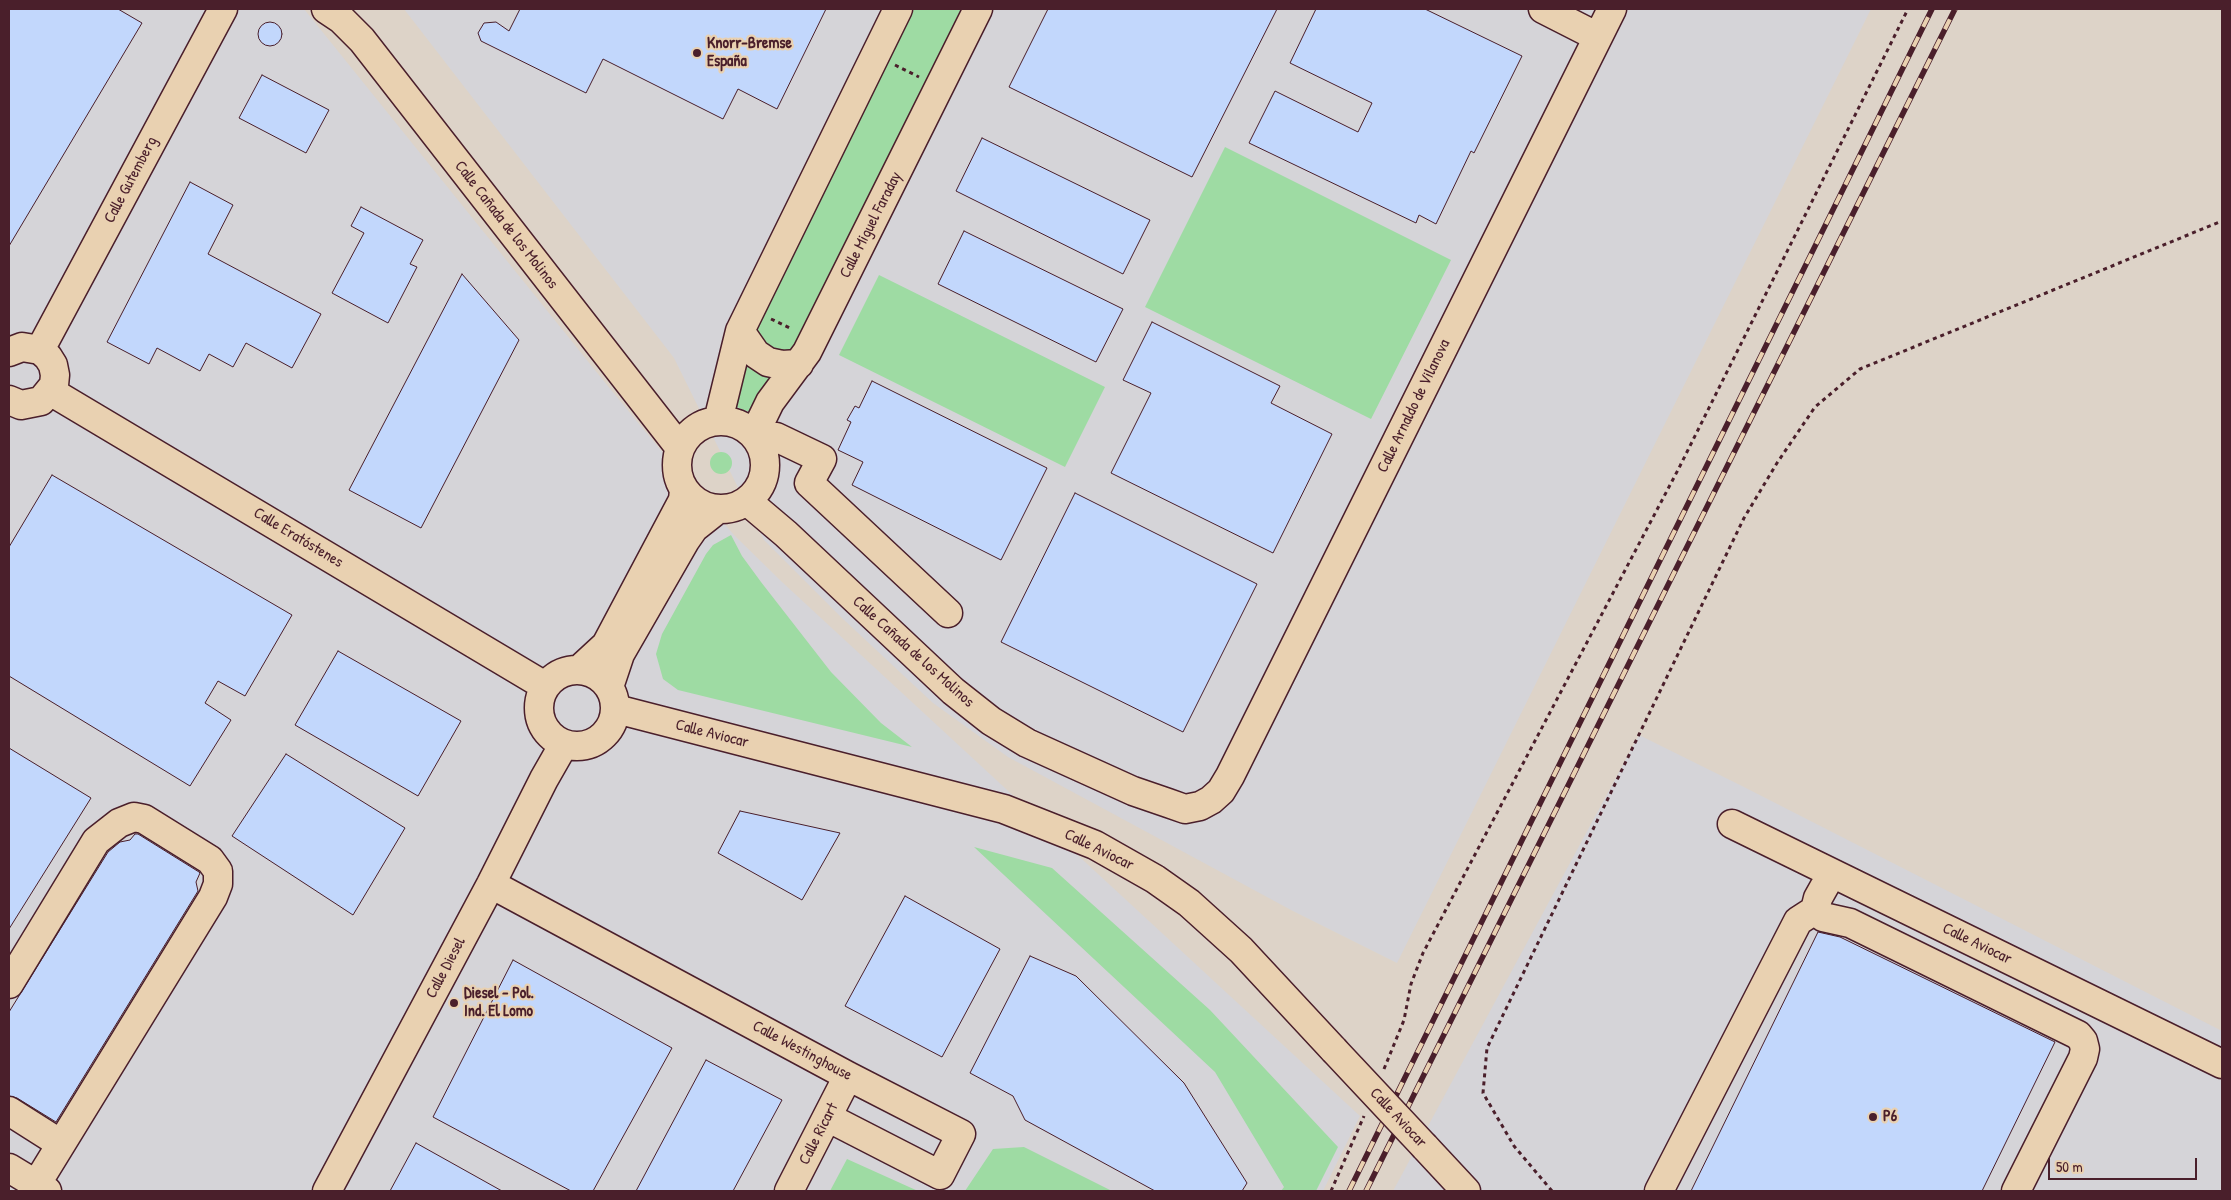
<!DOCTYPE html>
<html>
<head>
<meta charset="utf-8">
<style>
	body { margin:0 }
	#map { position:relative; width:2231px; height:1200px; overflow:hidden; background:#ddd3c8; font-family:"Patrick Hand",sans-serif }
	canvas { display:block }
	.frame { position:absolute; inset:0; border:10px solid #4a1f2b; pointer-events:none }
	.scale { position:absolute; left:2048px; top:1158px; width:149px; height:22px; box-sizing:border-box; border:2px solid #4a1f2b; border-top:0; padding-left:6px; font-size:15px; line-height:18px; white-space:nowrap; color:#4a1f2b; -webkit-text-stroke:4px #e9d1b1; paint-order:stroke }
</style>
</head>
<body>
<div id="map">
<canvas width="2231" height="1200"></canvas>
<div class="frame"></div>
<div class="scale">50 m</div>
</div>
<script>
const g = document.querySelector('canvas').getContext('2d');
g.lineJoin = 'round';
function paint(path, color) {
  g.fillStyle = color;
  g.fill(path, 'evenodd');
}
function shape(rows) {
  const path = new Path2D();
  for (const r of rows) {
    if (r.length === 3) {
      path.moveTo(r[0] + r[2], r[1]);
      path.arc(r[0], r[1], r[2], 0, 2 * Math.PI);
      continue;
    }
    path.moveTo(r[0], r[1]);
    for (let i = 2; i < r.length; i += 2) path.lineTo(r[i], r[i + 1]);
  }
  return path;
}
function strokePath(path, color, width, dash) {
  g.strokeStyle = color;
  g.lineWidth = width;
  g.lineCap = dash ? 'butt' : 'round';
  g.setLineDash(dash || []);
  g.stroke(path);
}
function write(font, color, halo, rows, align = 'center') {
  g.font = font + ' "Patrick Hand",sans-serif';
  g.lineWidth = 4.5;
  g.setLineDash([]);
  g.textBaseline = 'middle';
  g.strokeStyle = halo;
  g.fillStyle = color;
  for (const [text, x, y, turn = 0] of rows) {
    g.save();
    g.translate(x, y);
    g.rotate((+turn || 0) * Math.PI / 180);
    g.textAlign = isNaN(turn) ? turn : align;
    if (halo) g.strokeText(text, 0, 0);
    g.fillText(text, 0, 0);
    g.restore();
  }
}
paint(shape([
	[9,9,304,9,607,385,668,459,734,535,782,582,1360,1116,1323,1191,9,1191],
	[404,9,1871,9,1397,963,1291,910,1008,757,933,703,842,618,764,540,674,358],
	[1639,735,1742,786,2222,1031,2222,1191,1393,1191]
]), '#d5d4d8');
paint(shape([
	[914,9,968,9,791,355,776,353,756,336,757,325],
	[1225,147,1451,260,1371,419,1145,307],
	[879,275,1105,387,1065,467,839,355],
	[744,355,783,374,752,413,734,406],
	[721,463,11],
	[731,535,742,556,761,582,831,672,881,723,912,747,678,690,663,679,656,654,662,634,706,554,713,545],
	[974,847,1052,868,1210,1010,1338,1147,1316,1191,1281,1191,1284,1187,1215,1072],
	[1024,1147,1112,1191,965,1191,993,1149],
	[847,1159,918,1191,830,1191]
]), '#9edba3');
const building = shape([
	[9,9,118,9,142,23,9,246,9,9],
	[520,9,826,9,777,109,738,89,723,119,603,59,586,93,481,41,478,33,484,23,496,22,509,31,520,9],
	[1048,9,1277,9,1192,177,1009,87,1048,9],
	[1316,9,1425,9,1522,56,1474,153,1471,151,1436,224,1419,215,1416,223,1249,143,1275,91,1358,132,1372,103,1290,63,1316,9],
	[270,34,12],
	[262,75,329,110,306,153,239,118,262,75],
	[982,138,1150,220,1123,274,956,191,982,138],
	[190,182,233,205,208,254,321,314,292,368,246,343,233,367,209,354,200,371,157,348,149,364,107,342,190,182],
	[361,207,423,240,410,264,417,267,388,323,332,293,364,233,351,226,361,207],
	[964,231,1123,309,1096,362,938,284,964,231],
	[462,274,519,340,421,528,349,490,462,274],
	[1152,322,1280,386,1271,403,1332,434,1273,553,1111,473,1151,393,1123,380,1152,322],
	[872,381,1047,468,1001,560,852,485,863,462,838,450,851,422,847,420,855,406,859,408,872,381],
	[52,475,292,615,245,696,218,681,205,703,231,720,190,786,9,676,9,547,52,475],
	[1075,493,1257,584,1183,732,1001,642,1075,493],
	[338,651,461,721,418,796,295,725,338,651],
	[9,748,91,798,9,929,9,748],
	[286,754,405,828,353,915,232,836,286,754],
	[740,811,840,833,802,900,718,853,740,811],
	[135,834,138,834,199,872,200,873,196,882,198,891,56,1122,17,1098,9,1096,9,1012,108,852,120,842,130,840,135,834],
	[905,896,1000,949,942,1057,845,1006,905,896],
	[1818,932,1840,937,2055,1042,1982,1191,1691,1191,1818,932],
	[1030,956,1076,976,1184,1083,1247,1183,1242,1191,1155,1191,1025,1120,1013,1096,970,1073,1030,956],
	[513,960,672,1048,593,1191,571,1191,433,1117,513,960],
	[706,1060,782,1100,733,1191,636,1191,706,1060],
	[416,1143,502,1191,390,1191,416,1143]
]);
paint(building, '#c2d7fc');
strokePath(building, '#4a1f2b', 1);
const minor = shape([
	[326,9,341,19,362,40,680,448],
	[1543,9,1598,37],
	[740,331,756,354,768,362,782,365,799,364],
	[40,350,223,9],
	[9,352,22,347,40,350,48,357,53,365,55,375,54,385,41,401,21,405,9,400],
	[50,391,545,686],
	[721,465,44],
	[718,421,740,331,898,9],
	[754,435,770,402,807,352,978,9],
	[754,435,776,437,822,459,809,483,948,613],
	[747,501,786,534,953,691,991,721,1027,743,1133,791,1168,803,1185,809,1200,806,1211,800,1221,791,1230,776,1612,9],
	[580,669,606,645,683,500,684,490],
	[577,708,38],
	[609,687,620,654,685,541,694,528,718,509],
	[616,709,1004,809,1095,845,1155,879,1189,903,1241,950,1334,1050],
	[1732,824,2222,1064],
	[491,884,848,1076,961,1134,940,1175,827,1117],
	[1815,910,1823,917,1850,923,2078,1035,2083,1041,2085,1049,2083,1058,2016,1191],
	[9,984,96,841,119,823,134,817,144,819,210,860,218,871,218,884,213,897,36,1185],
	[9,1111,61,1144],
	[1425,1147,1466,1191],
	[9,1168,47,1191],
	[327,1191,491,884,544,779,564,744],
	[789,1191,848,1076],
	[1659,1191,1798,921,1815,910,1818,898,1832,873]
]);
strokePath(minor, '#4a1f2b', 31);
strokePath(shape([
	[895,65,919,77],
	[771,319,792,329],
	[1384,1069,1404,1020,1411,984,1423,953,1679,468,1908,9],
	[1331,1191,1364,1116],
	[1552,1191,1514,1146,1483,1093,1487,1048,1744,518,1777,463,1815,407,1860,369,2222,221]
]), '#4a1f2b', 3, [4, 4]);
strokePath(minor, '#e9d1b1', 28);
const rail = shape([
	[1349,1191,1932,9],
	[1366,1191,1955,9]
]);
strokePath(rail, '#4a1f2b', 5.5);
strokePath(rail, '#e9d1b1', 4, [11]);
const minorBridge = shape([
	[1334,1050,1425,1147]
]);
strokePath(minorBridge, '#4a1f2b', 31, []);
strokePath(minorBridge, '#e9d1b1', 28);
for (const [x, y, r, color] of [
	[697,53,5,"#4a1f2b"],
	[454,1003,5,"#4a1f2b"],
	[1873,1117,5,"#4a1f2b"]
]) {
  const dot = new Path2D();
  dot.arc(x, y, r, 0, 2 * Math.PI);
  g.fillStyle = color;
  g.fill(dot);
  strokePath(dot, '#e9d1b1', 2);
}
write('bold 16px', '#4a1f2b', '#e9d1b1', [
	["Knorr-Bremse",707,44],
	["España",707,62],
	["Diesel - Pol.",464,994],
	["Ind. El Lomo",464,1012],
	["P6",1883,1117]
], 'left');
write('16px', '#4a1f2b', '#e9d1b1', [
	["Calle Gutemberg",131,180,-62],
	["Calle Cañada de los Molinos",506,225,52],
	["Calle Miguel Faraday",871,225,-63],
	["Calle Arnaldo de Vilanova",1414,406,-64],
	["Calle Eratóstenes",298,538,31],
	["Calle Cañada de los Molinos",913,652,42],
	["Calle Aviocar",712,734,14],
	["Calle Aviocar",1099,850,26],
	["Calle Aviocar",1977,944,26],
	["Calle Diesel",446,968,-62],
	["Calle Westinghouse",802,1051,28],
	["Calle Aviocar",1398,1118,47],
	["Calle Ricart",819,1134,-63]
]);
</script>
</body>
</html>
